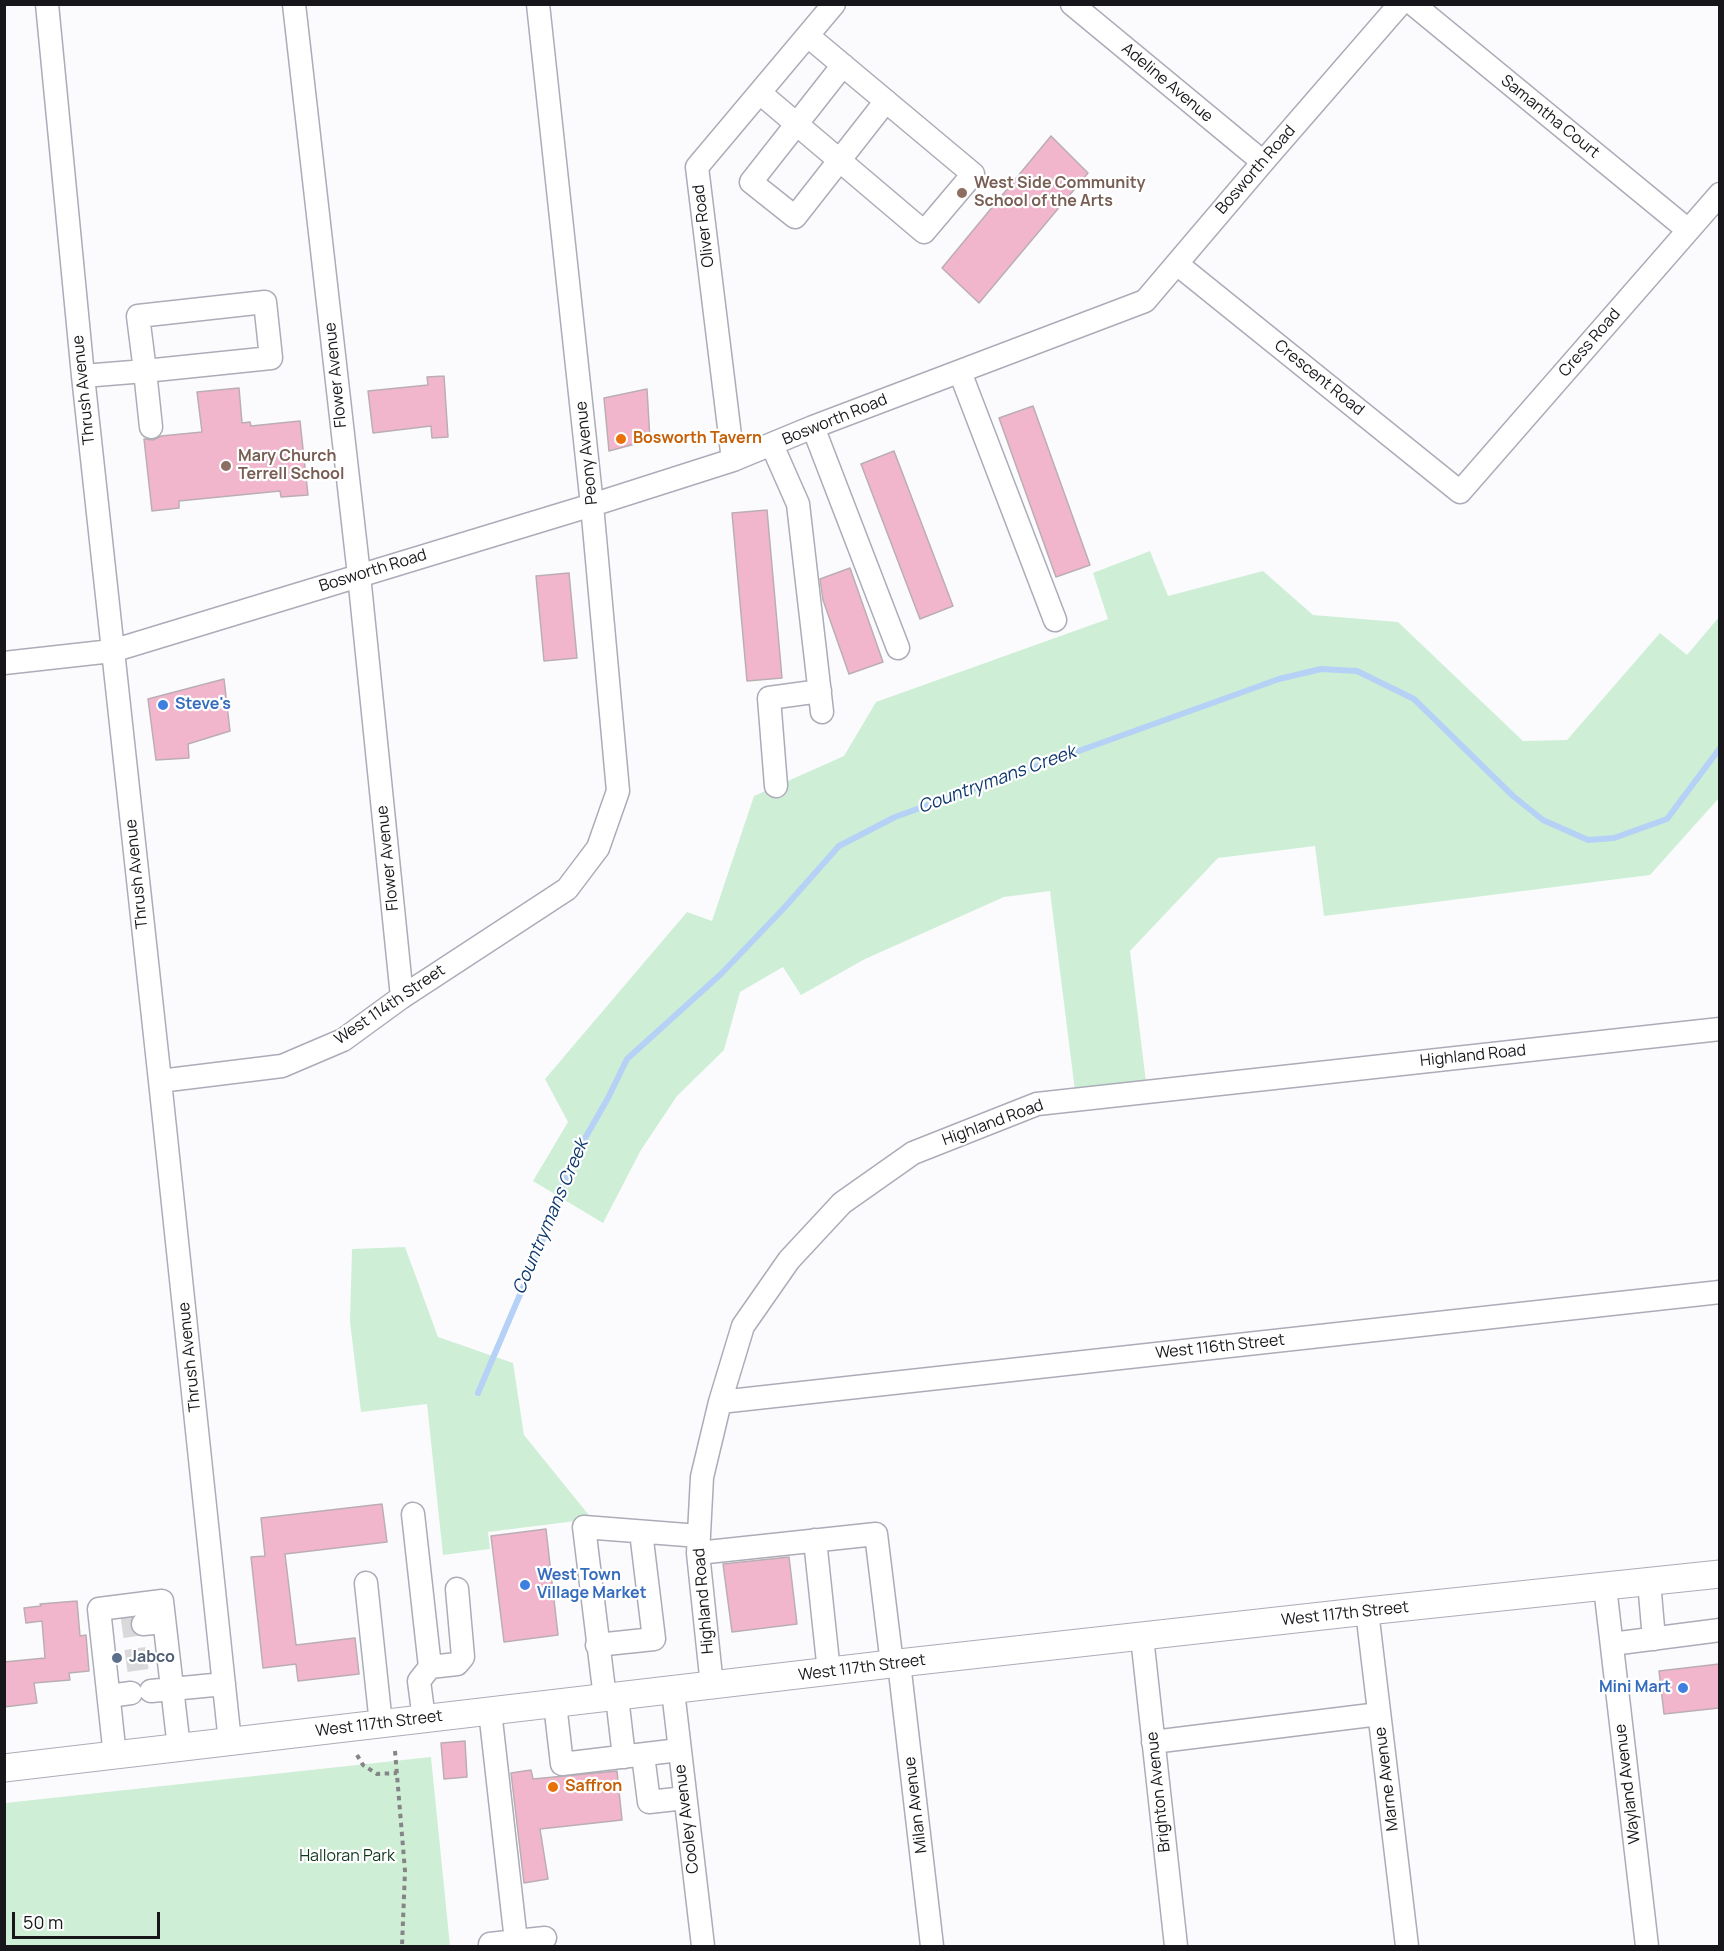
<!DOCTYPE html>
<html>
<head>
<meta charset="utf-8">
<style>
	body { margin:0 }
	#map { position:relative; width:1724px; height:1951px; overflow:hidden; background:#fbfbfe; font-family:Manrope,sans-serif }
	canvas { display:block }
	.frame { position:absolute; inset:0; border:6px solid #17171b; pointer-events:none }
	.scale { position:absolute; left:12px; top:1912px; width:148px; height:27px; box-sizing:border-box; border:3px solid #17171b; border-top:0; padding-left:8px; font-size:18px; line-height:21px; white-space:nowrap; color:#17171b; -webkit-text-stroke:4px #fff; paint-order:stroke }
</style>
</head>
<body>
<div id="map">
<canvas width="1724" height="1951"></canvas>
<div class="frame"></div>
<div class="scale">50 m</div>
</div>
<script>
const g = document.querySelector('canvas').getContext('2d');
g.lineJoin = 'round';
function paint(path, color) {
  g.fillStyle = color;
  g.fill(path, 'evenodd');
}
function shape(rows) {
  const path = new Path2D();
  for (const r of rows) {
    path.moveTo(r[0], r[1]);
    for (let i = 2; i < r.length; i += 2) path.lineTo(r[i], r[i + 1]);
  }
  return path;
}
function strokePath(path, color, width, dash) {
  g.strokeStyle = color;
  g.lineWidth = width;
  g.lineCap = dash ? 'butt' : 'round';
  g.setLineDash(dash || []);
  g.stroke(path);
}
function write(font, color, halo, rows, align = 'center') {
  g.font = font + ' Manrope,sans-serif';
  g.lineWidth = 4.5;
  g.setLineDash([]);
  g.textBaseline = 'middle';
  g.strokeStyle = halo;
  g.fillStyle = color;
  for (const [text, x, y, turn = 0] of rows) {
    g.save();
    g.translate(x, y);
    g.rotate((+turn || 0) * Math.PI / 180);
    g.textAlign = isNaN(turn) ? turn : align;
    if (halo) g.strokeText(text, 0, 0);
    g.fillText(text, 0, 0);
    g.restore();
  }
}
paint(shape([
	[1150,551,1168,596,1263,571,1313,615,1398,622,1523,741,1567,740,1660,633,1687,655,1719,617,1719,798,1650,875,1324,916,1315,846,1218,858,1130,951,1146,1082,1075,1091,1050,891,1004,897,865,959,801,995,783,967,740,992,724,1050,677,1096,641,1150,603,1223,533,1181,568,1122,545,1079,687,912,712,921,754,796,844,756,876,702,1108,619,1093,573],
	[405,1247,438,1337,513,1363,524,1435,592,1519,488,1532,490,1549,443,1555,427,1404,361,1412,350,1322,352,1249],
	[431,1757,450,1946,5,1946,5,1803]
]), '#ceefd6');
strokePath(shape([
	[478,1393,539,1250,572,1161,608,1098,627,1059,721,974,784,908,839,846,895,817,1279,679,1321,669,1357,671,1414,699,1513,796,1543,820,1588,840,1614,838,1667,819,1720,748]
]), '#b6d1f6', 6);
const building = shape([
	[1051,136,1088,173,979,303,942,268,1051,136],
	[444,376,448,437,432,438,431,426,373,433,368,391,428,385,427,377,444,376],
	[239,388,242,423,250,422,251,426,300,421,308,495,281,497,280,491,179,501,179,508,152,511,144,439,153,440,161,436,202,432,197,392,239,388],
	[647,389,650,440,609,451,604,398,647,389],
	[1033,406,1090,565,1056,577,999,418,1033,406],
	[894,451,953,606,920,619,861,464,894,451],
	[767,510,782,678,747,681,732,513,767,510],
	[850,568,883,662,849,674,823,600,820,579,850,568],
	[569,573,577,658,544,661,536,576,569,573],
	[224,679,230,731,188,744,189,758,156,760,148,699,224,679],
	[382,1504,387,1542,285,1554,296,1645,355,1638,359,1674,298,1681,296,1664,263,1668,251,1557,265,1556,261,1518,382,1504],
	[546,1529,558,1635,504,1642,491,1536,546,1529],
	[789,1557,797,1624,732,1632,723,1564,789,1557],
	[77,1601,80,1636,86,1635,89,1671,69,1673,70,1680,34,1683,37,1703,4,1707,4,1662,45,1658,42,1621,26,1623,24,1608,41,1606,40,1604,77,1601],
	[1719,1664,1719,1708,1664,1714,1659,1671,1719,1664],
	[465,1741,467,1777,444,1779,441,1743,465,1741],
	[531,1770,533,1779,617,1771,622,1820,540,1829,548,1879,524,1883,511,1773,531,1770]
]);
paint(building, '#f2b6cc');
strokePath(building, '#bbaeb2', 1.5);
strokePath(shape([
	[122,1627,143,1624],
	[126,1661,147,1658]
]), '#d9d9dc', 22, [22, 11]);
const minor = shape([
	[47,4,83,376,160,1081,230,1742],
	[294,4,359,575,402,997],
	[1072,4,1263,162],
	[1413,4,1688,230],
	[843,65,751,182,795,217,886,101],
	[760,93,924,232,973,174,808,36],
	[1177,264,1460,492,1720,194],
	[960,372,1055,620],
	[83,376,145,371,271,358,265,302,138,316,145,371,151,427],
	[813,427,898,648],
	[772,445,798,504,822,712],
	[733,460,697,167,834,4],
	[4,663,112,651,592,505,733,460,813,427,1145,301,1263,162,1400,4],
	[776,786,769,698,820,691],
	[160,1081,282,1066,343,1040,402,997,567,889,598,848,618,791,592,505,538,4],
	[720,1402,1720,1292],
	[413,1514,430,1667],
	[815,1540,829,1672],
	[698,1553,876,1534,892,1664],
	[1649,1582,1654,1639],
	[366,1583,381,1724],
	[1605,1587,1647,1946],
	[1367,1611,1407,1946],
	[143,1624,164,1622],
	[1142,1637,1176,1946],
	[1612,1644,1720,1630],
	[597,1645,654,1639,641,1532],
	[899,1663,932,1946],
	[712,1686,698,1553,702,1477,720,1402,743,1326,789,1260,842,1203,913,1153,1037,1104,1720,1029],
	[151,1691,224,1684],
	[673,1691,703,1946],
	[109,1696,131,1693],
	[617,1697,624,1757],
	[605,1698,584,1527,699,1536],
	[555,1704,562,1764,679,1750],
	[490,1711,516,1941,545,1938],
	[424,1719,419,1681,430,1667,457,1664,463,1657,457,1589],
	[1153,1742,1379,1714],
	[643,1755,649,1802,685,1798],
	[115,1756,99,1609,162,1601,179,1748],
	[490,1944,516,1941]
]);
const major = shape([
	[4,1768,899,1663,1367,1611,1720,1574]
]);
strokePath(minor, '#abacb8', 25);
strokePath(major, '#abacb8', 29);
strokePath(shape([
	[395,1751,405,1871,402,1946],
	[357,1755,363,1765,377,1774,397,1773]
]), '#858588', 4, [4.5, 4.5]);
strokePath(minor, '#fff', 22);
strokePath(major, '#fff', 27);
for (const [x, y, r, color] of [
	[962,193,6,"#8d6e63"],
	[621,439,6,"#e8710a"],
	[226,466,6,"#8d6e63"],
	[163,705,6,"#3f7fe0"],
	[525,1585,6,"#3f7fe0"],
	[117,1658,6,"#5c6f8a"],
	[1683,1688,6,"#3f7fe0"],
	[553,1787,6,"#e8710a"]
]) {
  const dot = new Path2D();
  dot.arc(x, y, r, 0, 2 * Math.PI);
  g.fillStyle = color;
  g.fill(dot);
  strokePath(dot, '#fff', 2);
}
write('16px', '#17171b', '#fff', [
	["Adeline Avenue",1167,83,40],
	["Samantha Court",1550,117,39],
	["Bosworth Road",1256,170,-49],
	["Oliver Road",704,226,-97],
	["Cress Road",1590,343,-49],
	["Flower Avenue",336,375,-96],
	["Crescent Road",1319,378,39],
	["Thrush Avenue",84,390,-96],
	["Bosworth Road",835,420,-22],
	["Peony Avenue",587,453,-96],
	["Bosworth Road",373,571,-17],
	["Flower Avenue",388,858,-96],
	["Thrush Avenue",137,874,-96],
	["West 114th Street",390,1005,-34],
	["Highland Road",1473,1056,-6],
	["Highland Road",993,1123,-20],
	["West 116th Street",1220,1347,-6],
	["Thrush Avenue",190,1357,-96],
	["Highland Road",704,1601,-95],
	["West 117th Street",1345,1614,-6],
	["West 117th Street",862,1668,-7],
	["West 117th Street",379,1724,-7],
	["Marne Avenue",1387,1779,-97],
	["Wayland Avenue",1628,1784,-97],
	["Brighton Avenue",1159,1792,-96],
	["Milan Avenue",916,1805,-97],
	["Cooley Avenue",687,1819,-97]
]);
write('bold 16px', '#785e54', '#fff', [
	["West Side Community",974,184],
	["School of the Arts",974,202],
	["Mary Church",238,457],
	["Terrell School",238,475]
], 'left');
write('bold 16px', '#c56008', '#fff', [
	["Bosworth Tavern",633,439],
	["Saffron",565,1787]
], 'left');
write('bold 16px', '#366cbe', '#fff', [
	["Steve's",175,705],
	["West Town",537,1576],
	["Village Market",537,1594],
	["Mini Mart",1671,1688,"right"]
], 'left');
write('bold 16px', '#4e5e75', '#fff', [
	["Jabco",129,1658]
], 'left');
write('16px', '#0f371e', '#fff', [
	["Halloran Park",347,1857]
]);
write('italic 18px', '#0e386e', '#fff', [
	["Countrymans Creek",997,780,-20],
	["Countrymans Creek",551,1217,-67]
]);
</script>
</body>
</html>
